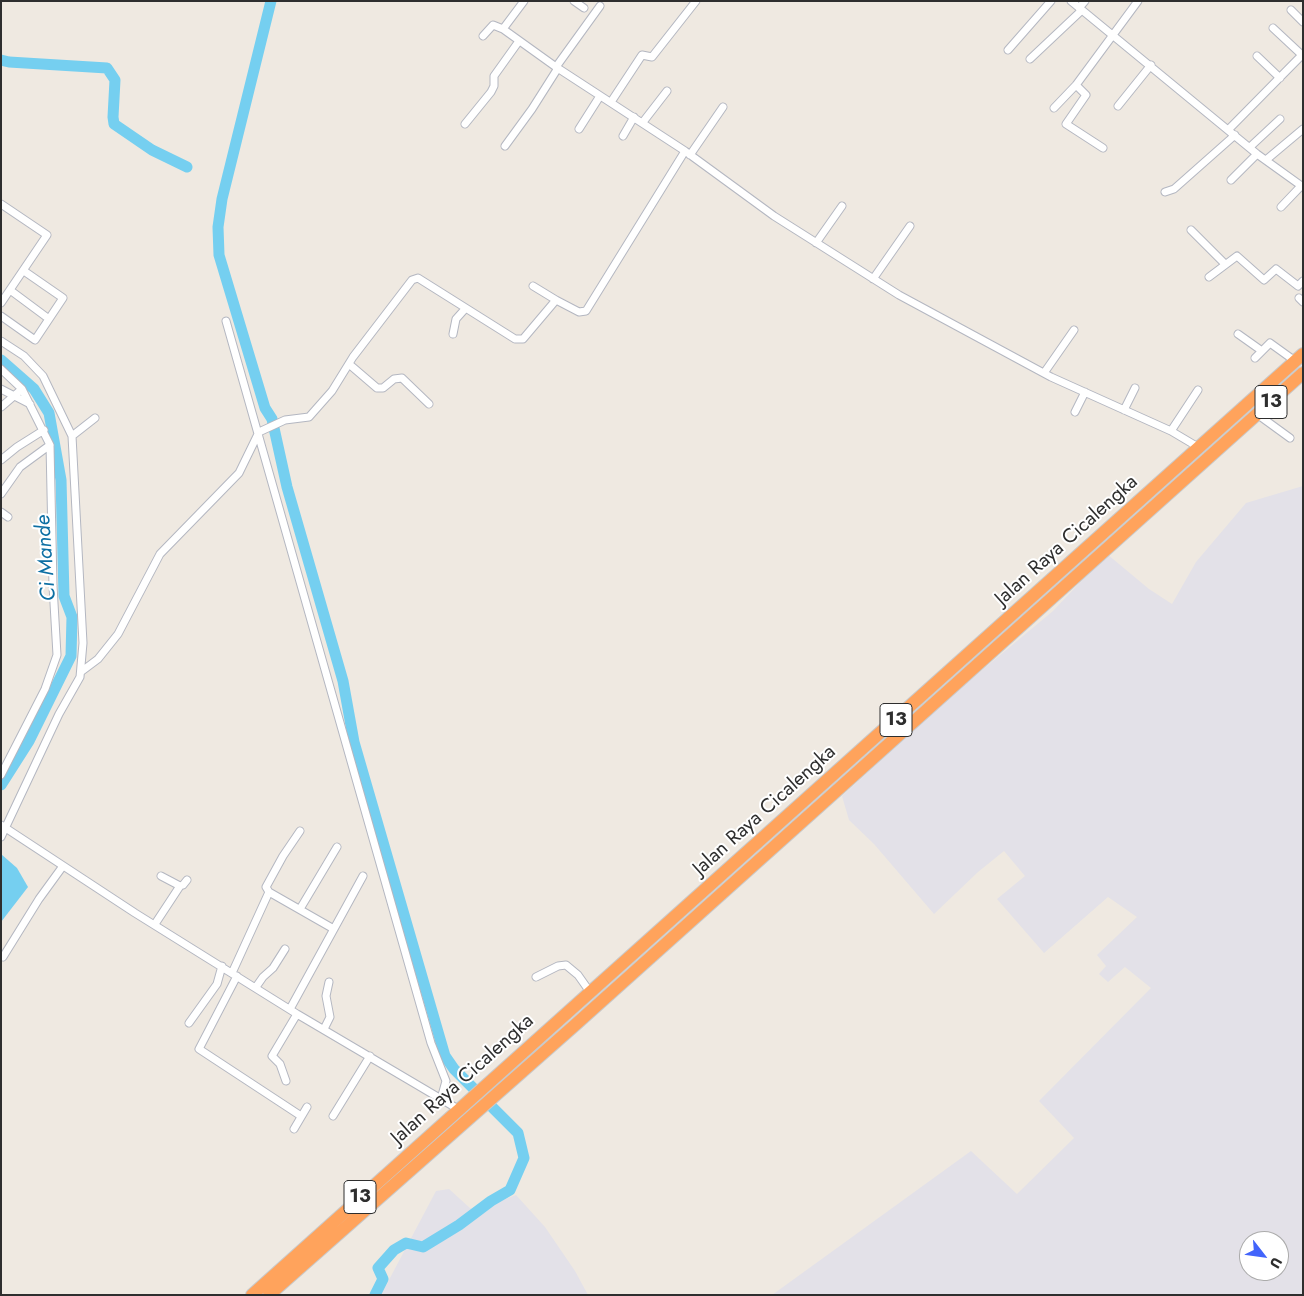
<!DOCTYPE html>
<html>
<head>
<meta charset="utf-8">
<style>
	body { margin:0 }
	#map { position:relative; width:1304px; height:1296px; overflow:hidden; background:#efe9e1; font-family:Jost,sans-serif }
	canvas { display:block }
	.frame { position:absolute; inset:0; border:2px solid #2e2e2e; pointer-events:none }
	.north { position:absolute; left:1239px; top:1231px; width:50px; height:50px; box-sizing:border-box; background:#fff; border:1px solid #ababab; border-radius:50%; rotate:120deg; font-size:14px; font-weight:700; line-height:20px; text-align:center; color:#2e2e2e }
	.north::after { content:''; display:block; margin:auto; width:18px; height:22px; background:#4264fb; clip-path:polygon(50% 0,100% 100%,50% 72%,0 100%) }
</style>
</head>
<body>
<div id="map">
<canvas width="1304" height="1296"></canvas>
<div class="frame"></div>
<div class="north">U</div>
</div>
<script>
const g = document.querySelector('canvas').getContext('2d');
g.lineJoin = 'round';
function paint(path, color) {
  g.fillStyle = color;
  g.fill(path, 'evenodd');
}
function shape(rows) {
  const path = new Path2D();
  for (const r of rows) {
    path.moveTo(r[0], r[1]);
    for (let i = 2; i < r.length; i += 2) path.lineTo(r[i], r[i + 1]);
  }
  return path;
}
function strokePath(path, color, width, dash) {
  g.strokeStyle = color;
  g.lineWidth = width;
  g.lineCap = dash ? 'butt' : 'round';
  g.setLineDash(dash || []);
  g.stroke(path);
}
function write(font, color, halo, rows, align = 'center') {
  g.font = font + ' Jost,sans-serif';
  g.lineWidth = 4;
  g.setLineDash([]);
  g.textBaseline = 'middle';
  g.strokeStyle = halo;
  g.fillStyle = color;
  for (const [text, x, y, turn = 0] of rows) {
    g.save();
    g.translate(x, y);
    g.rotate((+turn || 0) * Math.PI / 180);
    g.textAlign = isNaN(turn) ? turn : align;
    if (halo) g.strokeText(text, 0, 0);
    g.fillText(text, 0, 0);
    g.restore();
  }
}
paint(shape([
	[1303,486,1303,1295,772,1295,971,1151,1017,1194,1074,1138,1039,1101,1151,988,1125,967,1108,982,1099,974,1106,966,1097,955,1137,917,1108,897,1044,953,997,899,1025,876,1004,851,978,872,934,914,874,844,849,820,842,796,951,696,1053,611,1107,554,1149,589,1172,604,1196,562,1246,503],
	[1249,1241,1279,1241,1279,1271,1249,1271],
	[449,1189,470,1208,484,1213,500,1201,516,1195,545,1227,575,1271,588,1295,381,1295,436,1191]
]), '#e3e1e8');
paint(shape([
	[1,854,17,868,28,887,1,922]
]), '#75cff0');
strokePath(shape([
	[271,1,222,199,218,227,219,255,265,408,272,419,287,487,343,681,354,742,445,1056,454,1069,518,1133,524,1158,510,1190,491,1201,459,1225,423,1247,406,1243,394,1250,378,1268,383,1279,375,1295],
	[1,60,9,62,107,68,115,80,113,117,114,124,152,150,187,167],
	[1,360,34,389,49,413,61,480,64,596,72,617,71,656,29,741,1,785]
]), '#75cff0', 11);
const street = shape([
	[524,1,503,29,556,67,685,151,774,216,899,295,1051,377,1171,431,1198,447],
	[574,1,584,8],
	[1071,1,1257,154,1303,187],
	[1079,8,1085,1],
	[1291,10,1303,22],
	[1273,28,1303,56],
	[483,36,493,25,503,29],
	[1008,50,1051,1],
	[1257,56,1280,78],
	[1030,59,1082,10],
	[556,67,600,6],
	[1076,85,1086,95,1066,124,1103,148],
	[611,102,642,55,652,57,696,1],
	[1118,106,1151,65],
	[1054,108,1076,85,1138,1],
	[643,122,667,91],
	[465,124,491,92,494,86,494,76,519,41],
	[579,129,600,96],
	[1229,129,1303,54],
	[623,136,634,117],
	[505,146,532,109,558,68],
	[1250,147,1280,119],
	[690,155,723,107],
	[1266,160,1303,129],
	[1231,180,1257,154],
	[1165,192,1174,189,1235,135],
	[1,204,47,235,1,303],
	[1281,207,1301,186],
	[1191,230,1225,264],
	[816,243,842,206],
	[1209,277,1237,256,1264,280,1276,269,1298,286,1303,281],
	[873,279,910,226],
	[533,286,556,300],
	[10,290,49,319],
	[1299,298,1303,302],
	[1,316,35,340,63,298,24,271],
	[226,321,431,1043,446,1081,441,1099],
	[453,334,456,319,465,309],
	[1238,334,1262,351],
	[1,341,24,356,43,376,72,436,83,643,80,677,59,714,1,837],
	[1255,358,1270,343,1295,361],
	[349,364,377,388,383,388,394,379,402,378,429,404],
	[1,369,22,389,50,445,53,586,57,655,45,689,1,775],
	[1044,373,1074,330],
	[1,389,30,404],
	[1,407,22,389],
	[1124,410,1135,388],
	[1075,412,1085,392],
	[1257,414,1290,438],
	[1171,431,1198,390],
	[72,436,95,418],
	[1,460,17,447,44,430],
	[1,494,20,467,50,445],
	[1,512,8,517],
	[82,671,98,659,118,634,160,554,239,473,259,432,285,420,309,417,332,391,353,357,412,280,418,278,515,339,523,339,556,300,579,312,586,311,685,151],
	[1,825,135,913,297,1014,458,1109],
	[300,831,283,856,266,887,269,892,332,928],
	[161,876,180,886],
	[300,909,337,847],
	[155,924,180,886,183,885,187,880],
	[3,957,39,899,63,866],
	[232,973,269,892],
	[237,976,199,1049,301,1116],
	[536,977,558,966,566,965,578,975,590,992],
	[256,987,263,977,273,968,285,949],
	[290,1009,363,876],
	[189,1023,217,984,222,966],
	[324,1029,330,1017,326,996,329,982],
	[286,1081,280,1064,272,1056,297,1014],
	[333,1116,370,1056],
	[294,1129,307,1107]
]);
const highway = shape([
	[252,1295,1303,354],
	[269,1295,575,1025,1303,373]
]);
strokePath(street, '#b4b7c1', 9);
strokePath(highway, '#c9c9c9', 14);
strokePath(street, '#fff', 7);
strokePath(highway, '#ffa35c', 12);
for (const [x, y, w] of [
	[1271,402,32],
	[896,720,32],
	[360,1197,32]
]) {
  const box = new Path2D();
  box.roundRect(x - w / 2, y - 16.5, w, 33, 4);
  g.fillStyle = '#fff';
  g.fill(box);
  strokePath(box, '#2e2e2e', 1);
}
write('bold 19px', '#2e2e2e', null, [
	["13",1271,402],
	["13",896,720],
	["13",360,1197]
]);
write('20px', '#2e2e2e', '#fff', [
	["Jalan Raya Cicalengka",1067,541,-42],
	["Jalan Raya Cicalengka",765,811,-42],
	["Jalan Raya Cicalengka",463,1080,-42]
]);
write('italic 21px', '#0d6fa3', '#fff', [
	["Ci Mande",47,558,-94]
]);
</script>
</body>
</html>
